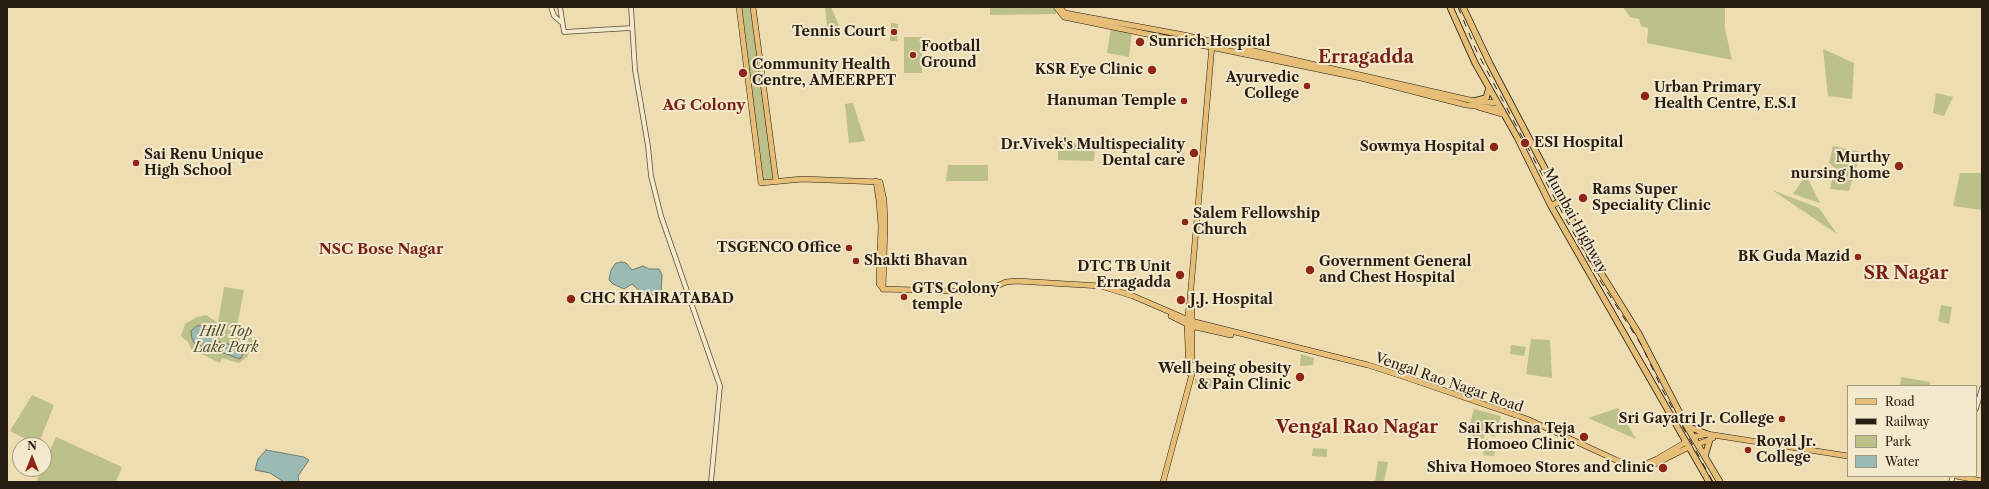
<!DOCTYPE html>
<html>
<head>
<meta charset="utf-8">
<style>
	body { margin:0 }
	#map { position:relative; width:1989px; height:489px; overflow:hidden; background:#edddb1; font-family:"Libre Caslon Text",serif }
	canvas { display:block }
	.frame { position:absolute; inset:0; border:8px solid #271c11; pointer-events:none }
	.legend { position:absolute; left:1847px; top:385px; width:130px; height:92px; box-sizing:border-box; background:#f3e9cc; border:1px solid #a19781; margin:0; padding:5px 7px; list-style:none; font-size:12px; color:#271c11 }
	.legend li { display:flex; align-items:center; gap:8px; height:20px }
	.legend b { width:20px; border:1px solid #a19781 }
	.north { position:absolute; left:12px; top:437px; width:40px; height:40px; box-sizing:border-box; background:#f3e9cc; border:1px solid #a19781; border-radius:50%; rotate:0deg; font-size:11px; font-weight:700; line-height:16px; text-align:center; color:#271c11 }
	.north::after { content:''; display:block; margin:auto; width:14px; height:18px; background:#8f2418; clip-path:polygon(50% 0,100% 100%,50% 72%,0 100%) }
</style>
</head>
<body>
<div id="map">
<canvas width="1989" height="489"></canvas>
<div class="frame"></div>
<ul class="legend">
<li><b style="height:5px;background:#e6be78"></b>Road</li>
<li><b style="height:5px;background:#271c11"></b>Railway</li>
<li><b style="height:11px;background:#bcc089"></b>Park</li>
<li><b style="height:11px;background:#9bbab3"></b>Water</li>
</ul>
<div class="north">N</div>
</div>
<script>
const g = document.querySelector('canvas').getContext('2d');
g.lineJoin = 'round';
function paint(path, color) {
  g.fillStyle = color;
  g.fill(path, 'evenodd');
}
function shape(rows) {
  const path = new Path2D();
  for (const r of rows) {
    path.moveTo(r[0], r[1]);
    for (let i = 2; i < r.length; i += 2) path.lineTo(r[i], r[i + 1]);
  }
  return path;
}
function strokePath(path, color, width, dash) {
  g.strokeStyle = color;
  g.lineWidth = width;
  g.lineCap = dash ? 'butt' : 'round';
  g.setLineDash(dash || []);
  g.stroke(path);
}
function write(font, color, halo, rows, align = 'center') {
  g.font = font + ' "Libre Caslon Text",serif';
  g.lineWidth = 4;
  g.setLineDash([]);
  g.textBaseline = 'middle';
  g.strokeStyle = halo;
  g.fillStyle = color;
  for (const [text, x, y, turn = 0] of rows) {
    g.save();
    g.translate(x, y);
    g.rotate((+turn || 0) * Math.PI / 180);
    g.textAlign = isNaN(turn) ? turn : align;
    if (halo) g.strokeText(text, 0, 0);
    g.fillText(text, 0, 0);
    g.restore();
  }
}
paint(shape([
	[739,7,753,7,776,181,761,183],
	[825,7,831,7,839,26,827,27],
	[990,7,1050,7,1056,11,1056,14,990,15],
	[1623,7,1725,7,1725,29,1732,60,1647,43,1648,28,1641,26,1639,19,1630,17],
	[891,23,898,24,897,41,890,41],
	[1111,27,1132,32,1129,57,1107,53],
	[904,37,922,37,922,73,904,73],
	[1823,49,1854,63,1852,99,1828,96],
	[1936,93,1953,97,1944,116,1933,113],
	[853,103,865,141,849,143,845,104],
	[1058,143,1095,144,1094,161,1058,160],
	[1833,146,1861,152,1849,191,1830,189,1835,168,1829,163],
	[948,165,988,165,988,181,946,181],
	[1960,173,1982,173,1982,210,1953,206],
	[1806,175,1820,203,1793,194],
	[1772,190,1819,208,1837,234],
	[224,287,244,290,237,326,255,341,247,357,239,363,222,358,220,363,191,349,188,342,181,336,185,324,197,317,206,315,218,323],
	[1941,305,1952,307,1949,324,1938,321],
	[1531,339,1550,340,1552,378,1526,374],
	[1511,345,1526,347,1524,356,1510,354],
	[1301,354,1314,358,1313,365,1300,366],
	[1901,377,1930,382,1929,386,1900,386],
	[1217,378,1217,390,1196,390,1195,379],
	[32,395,54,405,38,445,10,431],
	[1618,408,1636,439,1588,418],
	[1474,409,1501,416,1495,437,1485,434,1483,439,1467,434],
	[56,437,122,467,116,482,36,482,42,469,44,469,44,465],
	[1486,439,1497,443,1494,456,1483,455],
	[1313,448,1327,449,1327,457,1312,456],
	[1378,461,1388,462,1384,482,1375,482]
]), '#bcc089');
const water = shape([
	[622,262,626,263,632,270,643,266,649,269,659,269,662,275,661,293,656,295,643,294,632,284,624,289,613,284,609,280,611,270,616,263,622,262],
	[203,325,217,334,218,340,215,345,208,347,196,345,192,339,191,331,197,326,203,325],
	[219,342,228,344,240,349,243,354,240,359,215,350,214,348,219,342],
	[266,450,304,457,309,460,298,476,299,482,284,482,270,473,255,470,258,459,266,450]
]);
paint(water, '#9bbab3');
strokePath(water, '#6d7b72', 1);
const minor = shape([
	[551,7,554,16,561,22],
	[560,7,564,32,631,28],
	[631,7,635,70,648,146,651,176,661,216,720,386,711,482],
	[1976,409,1982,388],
	[1951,482,1953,476]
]);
const major = shape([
	[739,7,761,183,802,179,880,182,884,200,885,224,883,289],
	[753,7,776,181],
	[1056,7,1064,17,1361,78,1466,105,1501,109],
	[1059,7,1065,13,1184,35,1474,101,1497,103],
	[876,181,879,201,881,226,879,284,883,289],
	[883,289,978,292,990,289,1006,282,1017,281,1101,286,1133,296,1191,321,1368,365,1408,378,1527,419,1616,460,1635,466,1641,466,1657,459,1686,442],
	[1192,304,1192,360],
	[1171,316,1191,326,1231,335],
	[1191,375,1189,373,1187,323,1190,299,1212,45],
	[1694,437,1707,434,1848,456],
	[1698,444,1713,438],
	[1629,467,1639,470,1645,469,1689,447],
	[1956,476,1982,481],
	[1163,482,1192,374]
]);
const highway = shape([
	[1450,7,1475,63,1517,137,1551,206,1709,482],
	[1463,7,1490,64,1593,260,1639,334,1686,425,1720,482],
	[1474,101,1486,98,1489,88],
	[1479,107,1503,114],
	[1551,206,1562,200],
	[1687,426,1707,434],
	[1705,456,1710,439]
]);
strokePath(minor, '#584c39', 5.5);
strokePath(major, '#271c11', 6);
strokePath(highway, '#271c11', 7);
strokePath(minor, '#f3e9cc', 4);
strokePath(major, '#e6be78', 5);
strokePath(highway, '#e6be78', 5.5);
strokePath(shape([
	[1458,7,1476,50,1563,214,1601,282,1642,346,1662,389,1713,482]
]), '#271c11', 1, [7, 7]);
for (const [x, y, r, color] of [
	[894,32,4,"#8f2418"],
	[1140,42,5,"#8f2418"],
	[913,55,4,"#8f2418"],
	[1152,70,5,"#8f2418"],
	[743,73,5,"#8f2418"],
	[1307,86,4,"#8f2418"],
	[1645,96,5,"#8f2418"],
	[1184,101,4,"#8f2418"],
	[1525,143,5,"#8f2418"],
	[1494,147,5,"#8f2418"],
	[1194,153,5,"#8f2418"],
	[136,163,4,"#8f2418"],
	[1899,166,5,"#8f2418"],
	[1583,198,5,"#8f2418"],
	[1185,222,4,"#8f2418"],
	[849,248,4,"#8f2418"],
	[1858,257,4,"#8f2418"],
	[856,261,4,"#8f2418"],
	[1310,270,5,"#8f2418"],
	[1180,275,5,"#8f2418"],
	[904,297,4,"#8f2418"],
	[571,299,5,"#8f2418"],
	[1181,300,5,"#8f2418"],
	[1300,377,5,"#8f2418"],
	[1782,419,4,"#8f2418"],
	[1584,437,5,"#8f2418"],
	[1748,450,4,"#8f2418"],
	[1663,468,5,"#8f2418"]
]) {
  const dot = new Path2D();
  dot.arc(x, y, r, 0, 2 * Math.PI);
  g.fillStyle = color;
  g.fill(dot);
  strokePath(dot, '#f3e9cc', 1.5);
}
write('bold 14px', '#271c11', '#f3e9cc', [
	["Tennis Court",886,32],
	["Sunrich Hospital",1149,42,"left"],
	["Football",921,47,"left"],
	["Ground",921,63,"left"],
	["Community Health",752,65,"left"],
	["Centre, AMEERPET",752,81,"left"],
	["KSR Eye Clinic",1143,70],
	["Ayurvedic",1299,78],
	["College",1299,94],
	["Urban Primary",1654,88,"left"],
	["Health Centre, E.S.I",1654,104,"left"],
	["Hanuman Temple",1176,101],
	["ESI Hospital",1534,143,"left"],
	["Dr.Vivek's Multispeciality",1185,145],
	["Dental care",1185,161],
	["Sowmya Hospital",1485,147],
	["Sai Renu Unique",144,155,"left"],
	["High School",144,171,"left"],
	["Murthy",1890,158],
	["nursing home",1890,174],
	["Rams Super",1592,190,"left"],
	["Speciality Clinic",1592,206,"left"],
	["Salem Fellowship",1193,214,"left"],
	["Church",1193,230,"left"],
	["TSGENCO Office",841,248],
	["BK Guda Mazid",1850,257],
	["Shakti Bhavan",864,261,"left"],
	["Government General",1319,262,"left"],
	["and Chest Hospital",1319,278,"left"],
	["DTC TB Unit",1171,267],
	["Erragadda",1171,283],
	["GTS Colony",912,289,"left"],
	["temple",912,305,"left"],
	["CHC KHAIRATABAD",580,299,"left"],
	["J.J. Hospital",1190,300,"left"],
	["Well being obesity",1291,369],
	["& Pain Clinic",1291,385],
	["Sri Gayatri Jr. College",1774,419],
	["Sai Krishna Teja",1575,429],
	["Homoeo Clinic",1575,445],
	["Royal Jr.",1756,442,"left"],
	["College",1756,458,"left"],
	["Shiva Homoeo Stores and clinic",1654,468]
], 'right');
write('14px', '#271c11', '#f3e9cc', [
	["Mumbai Highway",1575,221,61],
	["Vengal Rao Nagar Road",1449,383,19]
]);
write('italic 14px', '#544d35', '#f3e9cc', [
	["Hill Top",226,332],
	["Lake Park",226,348]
]);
write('bold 15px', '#7a1f14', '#f3e9cc', [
	["AG Colony",704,106],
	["NSC Bose Nagar",381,250]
]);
write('bold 18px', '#7a1f14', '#f3e9cc', [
	["Erragadda",1366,58],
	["SR Nagar",1906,274],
	["Vengal Rao Nagar",1357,428]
]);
</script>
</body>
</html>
